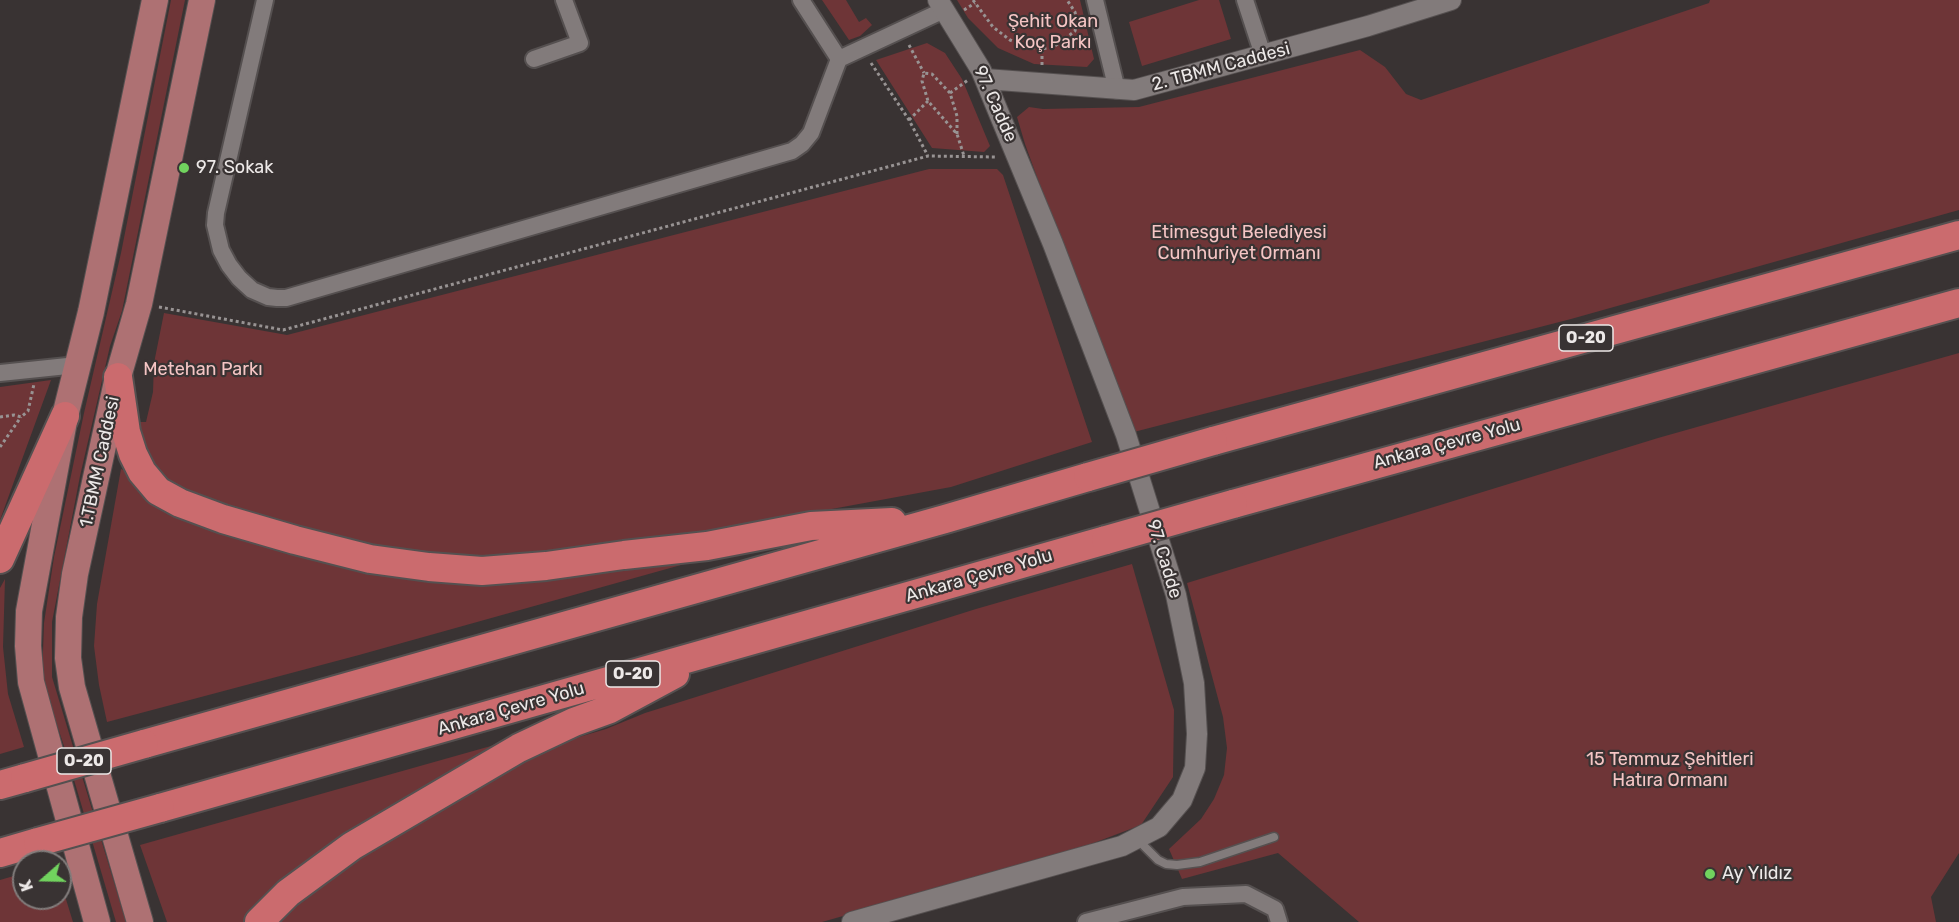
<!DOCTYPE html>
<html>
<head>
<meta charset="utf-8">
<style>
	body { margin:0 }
	#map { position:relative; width:1959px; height:922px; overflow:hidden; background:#393333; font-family:Rubik,sans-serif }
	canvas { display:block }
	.north { position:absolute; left:12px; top:850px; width:60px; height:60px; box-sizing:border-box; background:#393333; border:2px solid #817c7b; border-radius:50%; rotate:250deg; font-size:16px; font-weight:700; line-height:24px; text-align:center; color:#ede9e8 }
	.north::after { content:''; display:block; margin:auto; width:21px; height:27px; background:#71d35e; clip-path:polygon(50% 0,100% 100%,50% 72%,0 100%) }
</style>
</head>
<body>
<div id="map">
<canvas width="1959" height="922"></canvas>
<div class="north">K</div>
</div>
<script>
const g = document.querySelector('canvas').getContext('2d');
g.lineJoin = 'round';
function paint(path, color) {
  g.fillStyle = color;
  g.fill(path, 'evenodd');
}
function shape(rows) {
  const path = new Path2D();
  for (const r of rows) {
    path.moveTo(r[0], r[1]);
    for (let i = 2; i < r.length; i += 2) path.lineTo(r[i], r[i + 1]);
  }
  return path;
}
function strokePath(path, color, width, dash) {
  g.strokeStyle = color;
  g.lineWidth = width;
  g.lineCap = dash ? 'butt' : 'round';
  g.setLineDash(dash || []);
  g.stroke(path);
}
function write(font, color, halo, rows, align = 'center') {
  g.font = font + ' Rubik,sans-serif';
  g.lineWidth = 4.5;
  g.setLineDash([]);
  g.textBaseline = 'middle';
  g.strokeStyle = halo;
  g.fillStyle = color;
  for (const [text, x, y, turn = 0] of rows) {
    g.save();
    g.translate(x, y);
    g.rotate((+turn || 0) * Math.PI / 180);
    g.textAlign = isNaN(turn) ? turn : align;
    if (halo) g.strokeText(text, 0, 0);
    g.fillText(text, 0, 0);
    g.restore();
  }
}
paint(shape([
	[171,0,185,0,122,311,110,346,80,476,52,622,52,677,126,922,116,922,64,746,42,680,44,623,54,557,84,413,121,253],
	[822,0,846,0,859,22,866,18,872,25,860,36,849,40],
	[957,0,1080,0,1094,59,1087,67,1034,64,998,48,968,18],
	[1199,0,1219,0,1231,39,1142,66,1129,22],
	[1710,0,1959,0,1959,210,1571,319,1130,433,1025,144,1017,117,1029,107,1043,109,1139,107,1360,50,1385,67,1406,94,1421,100,1709,3],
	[927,43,945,53,962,79,990,146,984,152,932,148,876,60],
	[929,169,997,169,1003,175,1092,442,951,487,691,535,545,554,449,557,397,551,234,513,162,482,141,440,139,422,146,422,153,392,154,363,164,313,287,335],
	[1959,353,1959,853,1931,897,1936,922,1359,922,1278,853,1182,879,1169,849,1201,819,1214,799,1224,775,1227,748,1223,717,1187,583,1658,438],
	[51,380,20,465,0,520,0,387],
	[121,469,338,564,706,558,359,655,107,722,99,685,94,646,97,604],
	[1132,564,1174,710,1173,777,1141,825,1078,849,822,922,271,922,366,850,552,745,606,729,645,713,976,609],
	[5,579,3,647,8,694,24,747,0,754,0,588],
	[498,744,391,811,246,922,167,922,140,845],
	[24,873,24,898,60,898,60,880,73,922,0,922,0,880]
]), '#6e3537');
const service = shape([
	[1140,837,1144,846,1158,860,1166,864,1177,865,1200,862,1274,837]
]);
const minor = shape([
	[265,0,216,213,215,225,221,250,229,265,239,278,252,290,268,297,277,298,286,298,792,151,802,144,811,133,839,59,944,10],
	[801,0,839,59],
	[1095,0,1117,90],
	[1245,0,1263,55],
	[534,59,580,43,564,0],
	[0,373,77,365],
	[1086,922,1183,897,1246,894,1275,909,1279,922]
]);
const tertiary = shape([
	[985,79,1134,90,1368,26,1451,0],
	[852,922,1122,846,1159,827,1182,800,1195,768,1197,734,1194,683,1176,595,1126,435,1053,244,981,70,938,0]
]);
const primary = shape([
	[97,922,31,682,28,646,29,611,65,416,91,312,155,0],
	[140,922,72,687,68,658,69,617,75,574,118,377,139,304,202,0]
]);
const motorway = shape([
	[118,377,126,432,133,454,142,472,158,491,180,503,223,519,295,540,370,559,429,567,482,571,546,566,624,555,707,546,811,526,892,522],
	[1213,441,1959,235],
	[1233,504,1959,303],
	[0,559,65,416],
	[144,744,945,519,1088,477],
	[0,785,25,778],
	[160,808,1106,540],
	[0,853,38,842],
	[259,922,288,893,352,846,519,748,574,722,610,709,675,674]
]);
strokePath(service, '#555050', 11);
strokePath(minor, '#555050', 20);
strokePath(tertiary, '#555050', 22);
strokePath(primary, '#555050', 28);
strokePath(motorway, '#555050', 32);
strokePath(shape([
	[973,0,993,27,1010,40,1027,47,1042,49,1055,46,1075,31,1077,22,1075,12,1067,0],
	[964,10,975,3],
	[909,45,924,73],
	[871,63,909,120,928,156],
	[1042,65,1042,49],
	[950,93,968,80],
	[909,120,928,101],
	[957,134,957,116,950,93,932,74,924,73,922,81,928,101,957,134,964,156],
	[159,307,283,330,928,156,997,157],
	[0,417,14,415,21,417,28,411,34,384],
	[0,447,21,417]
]), '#989393', 3, [3, 3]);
strokePath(service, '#827b7b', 8);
strokePath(minor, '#827b7b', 16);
strokePath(tertiary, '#827b7b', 20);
strokePath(primary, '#ae7173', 26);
strokePath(motorway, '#cb6b6e', 28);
const motorwayBridge = shape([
	[1088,477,1213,441],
	[1106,540,1233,504],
	[25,778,144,744],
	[38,842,160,808]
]);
strokePath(motorwayBridge, '#555050', 32, []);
strokePath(motorwayBridge, '#cb6b6e', 28);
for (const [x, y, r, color] of [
	[184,168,6,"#71d35e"],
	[1710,874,6,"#71d35e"]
]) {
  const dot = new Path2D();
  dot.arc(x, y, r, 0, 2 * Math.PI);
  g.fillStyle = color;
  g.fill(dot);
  strokePath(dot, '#393333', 2);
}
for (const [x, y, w] of [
	[1586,338,54],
	[633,674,54],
	[84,761,54]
]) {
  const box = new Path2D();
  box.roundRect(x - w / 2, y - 13, w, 26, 4.5);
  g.fillStyle = '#393333';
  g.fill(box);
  strokePath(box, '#ede9e8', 1.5);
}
write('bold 16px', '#ede9e8', null, [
	["O-20",1586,338],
	["O-20",633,674],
	["O-20",84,761]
]);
write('18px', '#f5c5c4', '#393333', [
	["Şehit Okan",1053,22],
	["Koç Parkı",1053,43],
	["Etimesgut Belediyesi",1239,233],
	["Cumhuriyet Ormanı",1239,254],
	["Metehan Parkı",203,370],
	["15 Temmuz Şehitleri",1670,760],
	["Hatıra Ormanı",1670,781]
]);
write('18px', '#ede9e8', '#393333', [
	["2. TBMM Caddesi",1221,67,-15],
	["97. Cadde",995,104,66],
	["Ankara Çevre Yolu",1447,444,-15],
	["1.TBMM Caddesi",100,462,-78],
	["97. Cadde",1164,559,73],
	["Ankara Çevre Yolu",979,576,-16],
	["Ankara Çevre Yolu",511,709,-16]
]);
write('18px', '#ede9e8', '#393333', [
	["97. Sokak",196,168],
	["Ay Yıldız",1722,874]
], 'left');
</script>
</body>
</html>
